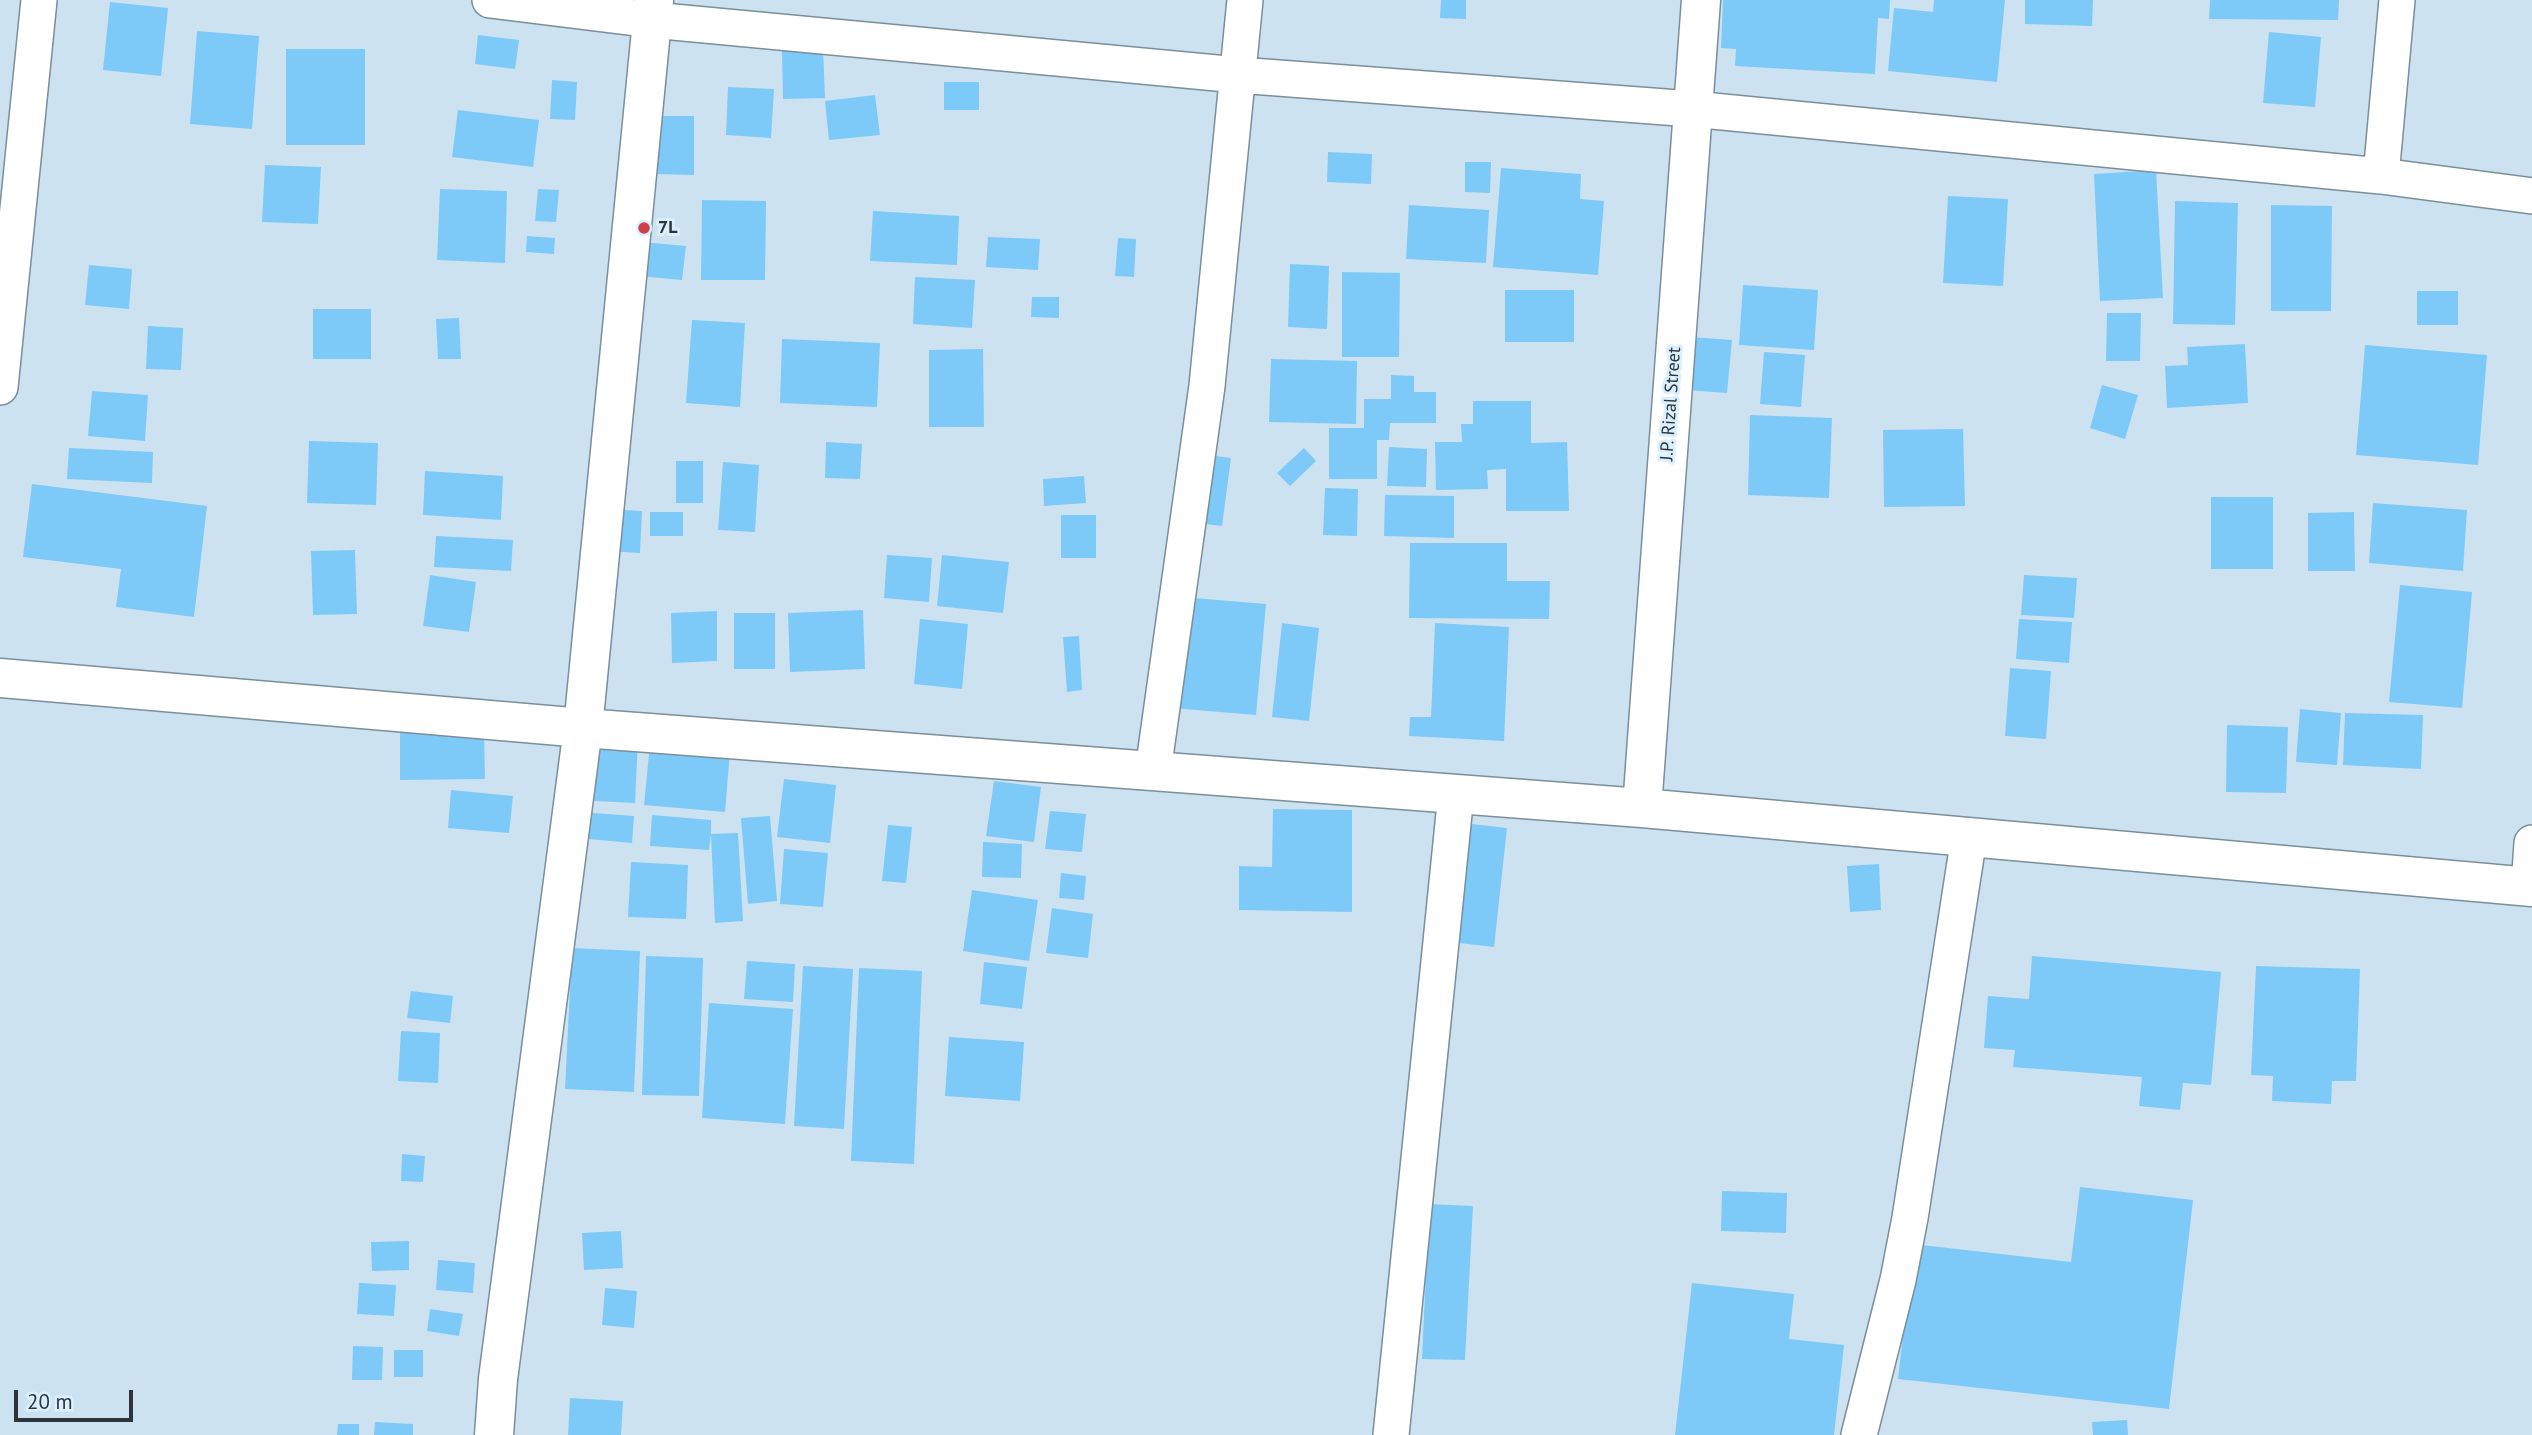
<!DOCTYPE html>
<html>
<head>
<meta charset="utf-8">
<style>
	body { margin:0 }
	#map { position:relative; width:2532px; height:1435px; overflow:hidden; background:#cde2f0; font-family:"PT Sans",sans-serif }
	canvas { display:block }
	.scale { position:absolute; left:14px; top:1390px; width:119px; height:32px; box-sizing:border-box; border:4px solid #2d353b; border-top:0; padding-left:9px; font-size:21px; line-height:24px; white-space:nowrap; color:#2d353b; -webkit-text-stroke:5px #daf0fe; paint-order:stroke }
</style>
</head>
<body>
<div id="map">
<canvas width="2532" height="1435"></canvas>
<div class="scale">20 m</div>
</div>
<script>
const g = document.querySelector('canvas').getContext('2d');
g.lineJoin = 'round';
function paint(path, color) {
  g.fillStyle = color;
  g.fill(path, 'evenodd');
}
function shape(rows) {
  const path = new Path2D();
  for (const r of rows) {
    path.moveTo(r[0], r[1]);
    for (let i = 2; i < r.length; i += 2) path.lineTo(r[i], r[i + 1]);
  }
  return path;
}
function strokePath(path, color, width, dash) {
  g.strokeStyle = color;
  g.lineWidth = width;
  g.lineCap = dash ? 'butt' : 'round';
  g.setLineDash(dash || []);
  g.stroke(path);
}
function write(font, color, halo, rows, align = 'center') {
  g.font = font + ' "PT Sans",sans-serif';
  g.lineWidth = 6;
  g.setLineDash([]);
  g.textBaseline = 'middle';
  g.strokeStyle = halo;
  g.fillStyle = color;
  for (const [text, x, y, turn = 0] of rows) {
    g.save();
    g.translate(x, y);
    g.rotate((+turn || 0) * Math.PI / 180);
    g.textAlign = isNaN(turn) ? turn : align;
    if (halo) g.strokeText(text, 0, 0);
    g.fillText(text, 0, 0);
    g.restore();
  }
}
paint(shape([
	[1441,0,1466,0,1466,19,1440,18],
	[1723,0,1890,0,1889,19,1878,18,1875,74,1735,66,1736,49,1721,48],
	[1934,0,2005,0,1997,82,1888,71,1894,8,1933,12],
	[2025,0,2093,0,2092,26,2025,24],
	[2210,0,2339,0,2338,20,2209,19],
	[110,2,168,8,161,76,103,70],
	[197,31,259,36,252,129,190,124],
	[2269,32,2321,37,2315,107,2263,103],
	[478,35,519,40,515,69,475,64],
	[823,48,825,98,783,99,782,49],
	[286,49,365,49,365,145,286,145],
	[552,80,577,82,575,120,550,119],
	[944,82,979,82,979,110,944,110],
	[728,87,774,89,771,138,726,135],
	[875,95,880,135,829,140,825,101],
	[458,110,539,120,533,167,452,157],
	[657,116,694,116,694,175,655,174],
	[1328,152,1372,154,1371,184,1327,182],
	[1465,162,1491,162,1490,193,1465,192],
	[265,165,321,167,318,224,262,222],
	[1501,168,1581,174,1580,199,1604,201,1598,275,1493,267],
	[2156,170,2163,298,2100,301,2094,174],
	[440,189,507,191,505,263,437,260],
	[538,189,559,190,556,222,535,221],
	[1948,196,2008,199,2003,286,1943,283],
	[702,200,766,201,765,280,701,280],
	[2175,201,2238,203,2235,325,2173,324],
	[1409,205,1489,210,1486,263,1406,259],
	[2271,205,2332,206,2331,311,2271,311],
	[873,211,959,216,957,265,870,261],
	[527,236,555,238,554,254,526,252],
	[988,237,1040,239,1038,270,986,267],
	[1118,238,1136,239,1134,277,1115,276],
	[642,242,686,246,682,280,638,276],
	[1290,264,1329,266,1327,329,1288,327],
	[89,265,132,269,129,309,85,305],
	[1342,272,1400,273,1399,357,1342,357],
	[915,277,975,280,972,328,913,324],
	[1743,285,1818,290,1814,350,1739,345],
	[1505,290,1574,290,1574,342,1505,342],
	[2417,291,2458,291,2458,325,2417,325],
	[1032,297,1059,297,1059,318,1031,317],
	[313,309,371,309,371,359,313,359],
	[2107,313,2141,313,2140,361,2106,361],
	[459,318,461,359,438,359,436,319],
	[692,320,745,323,740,407,686,403],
	[148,326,183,328,181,370,146,369],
	[1691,337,1732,340,1727,393,1686,390],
	[782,339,880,343,877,407,780,403],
	[2245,344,2248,403,2167,408,2165,366,2188,365,2187,347],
	[2365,345,2487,355,2478,465,2356,455],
	[983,349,984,427,929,427,929,350],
	[1764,352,1805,355,1801,407,1760,404],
	[1271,359,1357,361,1356,424,1269,422],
	[1391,375,1414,376,1414,392,1436,392,1436,423,1390,423,1389,440,1377,440,1377,479,1329,479,1329,428,1364,428,1364,399,1391,399],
	[2102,385,2138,395,2125,439,2090,428],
	[92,391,148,395,145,441,88,436],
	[1473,401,1531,401,1531,443,1567,442,1569,511,1506,511,1506,469,1487,470,1488,489,1436,490,1435,442,1462,442,1461,424,1473,424],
	[1750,415,1832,418,1829,498,1748,495],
	[1963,429,1965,506,1884,507,1883,430],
	[309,441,378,443,376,505,307,503],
	[826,442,862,444,860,479,825,478],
	[1389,447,1427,449,1426,487,1387,486],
	[69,448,153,452,152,483,67,479],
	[1304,448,1316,461,1290,486,1277,473],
	[1200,454,1231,458,1222,526,1191,522],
	[676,461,703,461,703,503,676,503],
	[723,462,759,465,755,532,718,530],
	[425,471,503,476,501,520,423,515],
	[1084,476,1086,503,1044,506,1043,479],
	[32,484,207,506,194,617,116,607,121,569,23,557],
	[1325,488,1358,489,1357,536,1323,535],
	[1385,495,1454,496,1454,538,1384,536],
	[2211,497,2273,497,2273,569,2211,569],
	[2373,503,2467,510,2463,571,2369,563],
	[606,509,642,511,640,553,604,551],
	[650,512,683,512,683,536,650,536],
	[2354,512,2355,571,2308,571,2308,513],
	[1061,515,1096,515,1096,558,1061,558],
	[436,536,513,540,511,571,434,567],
	[1410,543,1507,543,1507,581,1550,581,1549,619,1409,618],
	[355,550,357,614,313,615,311,551],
	[887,555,932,558,929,602,884,598],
	[942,555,1009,562,1003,613,937,606],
	[430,575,476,582,469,632,423,626],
	[2024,575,2077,578,2074,618,2021,615],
	[2400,585,2472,592,2462,708,2389,702],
	[1182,597,1266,604,1256,715,1172,708],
	[863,610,865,669,790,672,788,613],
	[717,611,717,661,672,663,671,613],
	[734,613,775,613,775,669,734,669],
	[920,619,968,624,962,689,914,684],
	[2019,619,2072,622,2069,663,2016,659],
	[1282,623,1319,628,1309,721,1272,717],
	[1435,623,1509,627,1504,741,1409,736,1410,717,1431,717],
	[1079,636,1082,690,1067,692,1063,637],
	[2010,668,2051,671,2046,739,2005,736],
	[2300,709,2341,713,2337,765,2296,762],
	[2345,713,2423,715,2421,769,2343,765],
	[2227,725,2288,727,2286,793,2226,792],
	[484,730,485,779,400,780,400,731],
	[597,739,638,740,635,803,594,801],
	[650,744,730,751,725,812,644,805],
	[784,779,836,785,830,843,777,837],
	[994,781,1041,787,1034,842,986,836],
	[451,790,513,796,509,833,448,828],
	[1273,809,1352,810,1352,912,1239,910,1239,866,1272,867],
	[1050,811,1086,814,1082,852,1045,849],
	[580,812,634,816,632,843,578,838],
	[652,815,711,820,711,834,738,833,743,921,715,923,711,834,709,850,650,846],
	[770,816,777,901,748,904,741,818],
	[1463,823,1507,828,1494,947,1450,942],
	[888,825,912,827,906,883,882,881],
	[983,842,1022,844,1021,878,982,877],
	[784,849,828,853,823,907,780,904],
	[631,862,688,865,686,919,628,917],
	[1879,864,1881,910,1850,912,1847,866],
	[1061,873,1086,876,1084,900,1059,898],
	[972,890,1038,900,1029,961,963,951],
	[1052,908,1093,914,1088,958,1046,953],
	[572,948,640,951,634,1092,565,1089],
	[646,956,703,958,699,1096,642,1095],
	[2032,956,2221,972,2211,1085,2183,1083,2180,1110,2139,1106,2142,1077,2013,1067,2015,1050,1984,1048,1988,996,2029,999],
	[747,961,795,964,793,1002,744,999],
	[984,962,1027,967,1022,1009,980,1004],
	[803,966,853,969,844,1129,794,1126],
	[2256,966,2360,969,2356,1081,2332,1081,2331,1104,2272,1101,2273,1076,2251,1075],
	[859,968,922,971,914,1164,851,1161],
	[411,991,453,996,450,1023,407,1018],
	[709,1003,793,1009,785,1124,702,1118],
	[401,1031,440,1033,438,1083,398,1081],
	[949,1037,1024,1042,1020,1101,945,1096],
	[402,1154,425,1156,423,1182,401,1181],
	[2080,1187,2193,1200,2169,1409,1898,1379,1913,1244,2071,1262],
	[1722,1191,1787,1193,1786,1233,1721,1231],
	[1429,1204,1473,1206,1465,1360,1422,1359],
	[621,1231,623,1268,584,1270,582,1233],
	[409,1241,409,1270,372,1271,371,1242],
	[438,1260,475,1263,473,1293,436,1290],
	[359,1283,396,1285,394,1316,357,1314],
	[1692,1283,1794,1294,1789,1339,1844,1345,1834,1435,1675,1435],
	[605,1288,637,1291,634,1328,602,1325],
	[430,1309,463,1314,459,1336,427,1331],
	[353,1346,383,1347,382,1380,352,1380],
	[394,1350,423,1350,423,1377,394,1377],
	[570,1398,623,1401,621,1435,568,1435],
	[2127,1420,2128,1435,2093,1435,2092,1422],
	[375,1422,413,1424,413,1435,374,1435],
	[338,1424,359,1424,359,1435,337,1435]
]), '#7dcaf8');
const street = shape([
	[490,0,652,20,1238,75,1692,109,2381,176,2532,196],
	[2381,176,2397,0],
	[0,387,39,0],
	[1153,771,1207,386,1245,0],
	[2529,887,2532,843],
	[1391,1435,1456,794],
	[1859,1435,1898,1280,1910,1218,1969,837]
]);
const secondary = shape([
	[0,678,583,728,1642,808,2532,887],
	[1642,808,1701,0],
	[494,1435,498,1379,583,728,654,0]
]);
strokePath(street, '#7a8e9b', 38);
strokePath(secondary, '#7a8e9b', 41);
strokePath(street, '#fff', 35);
strokePath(secondary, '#fff', 38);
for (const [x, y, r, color] of [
	[644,228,7,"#cf3f4a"]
]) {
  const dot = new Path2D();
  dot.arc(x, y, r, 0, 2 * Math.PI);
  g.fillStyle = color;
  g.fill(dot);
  strokePath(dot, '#daf0fe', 2.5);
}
write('bold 18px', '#2d353b', '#daf0fe', [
	["7L",658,228]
], 'left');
write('18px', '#2d353b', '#daf0fe', [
	["J.P. Rizal Street",1671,404,-86]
]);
</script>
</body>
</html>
